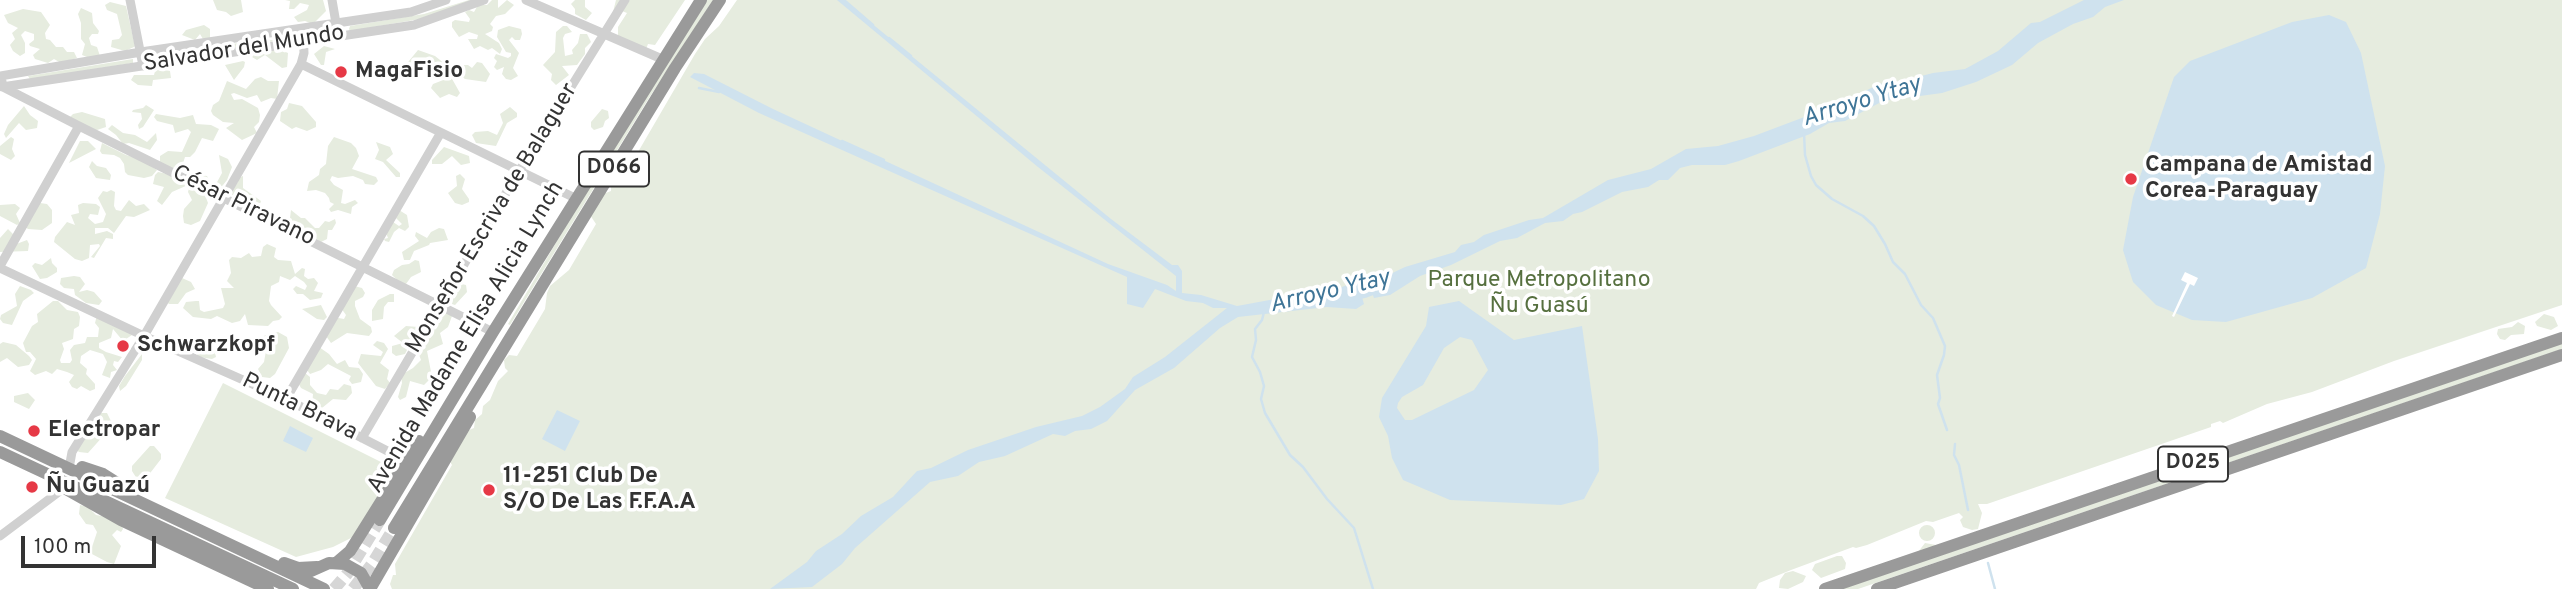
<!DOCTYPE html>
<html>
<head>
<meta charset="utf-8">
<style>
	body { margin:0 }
	#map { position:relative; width:2562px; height:589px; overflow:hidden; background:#fff; font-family:Overpass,sans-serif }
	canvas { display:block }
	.scale { position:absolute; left:21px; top:536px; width:135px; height:32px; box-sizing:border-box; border:4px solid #333; border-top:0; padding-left:9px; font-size:21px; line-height:24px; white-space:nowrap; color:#333; -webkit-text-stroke:5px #fff; paint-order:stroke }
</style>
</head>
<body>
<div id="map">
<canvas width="2562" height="589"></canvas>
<div class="scale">100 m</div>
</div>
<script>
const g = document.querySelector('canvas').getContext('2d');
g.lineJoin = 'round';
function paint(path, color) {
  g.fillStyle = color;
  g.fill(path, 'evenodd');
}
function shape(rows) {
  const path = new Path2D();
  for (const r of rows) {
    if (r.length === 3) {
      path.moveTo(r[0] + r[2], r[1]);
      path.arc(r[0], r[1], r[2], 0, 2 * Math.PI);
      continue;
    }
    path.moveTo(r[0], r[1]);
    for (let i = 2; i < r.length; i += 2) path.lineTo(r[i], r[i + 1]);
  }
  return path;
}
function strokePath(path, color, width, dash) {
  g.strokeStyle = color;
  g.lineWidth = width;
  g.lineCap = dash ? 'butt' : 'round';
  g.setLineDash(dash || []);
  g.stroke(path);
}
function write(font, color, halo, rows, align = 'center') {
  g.font = font + ' Overpass,sans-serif';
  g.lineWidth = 7;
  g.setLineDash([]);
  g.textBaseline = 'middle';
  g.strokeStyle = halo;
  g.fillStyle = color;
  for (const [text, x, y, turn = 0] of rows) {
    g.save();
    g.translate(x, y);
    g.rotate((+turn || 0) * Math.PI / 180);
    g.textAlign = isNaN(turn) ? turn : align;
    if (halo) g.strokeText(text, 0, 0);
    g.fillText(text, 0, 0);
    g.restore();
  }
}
paint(shape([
	[213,0,241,0,243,12,231,16,226,12,217,10],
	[285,0,323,0,326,11,313,24,305,21,298,22,294,17,307,10,309,5,300,3,294,9,289,9,290,1],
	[469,0,483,0,426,18,350,31,349,29,350,26,424,14],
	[492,0,498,0,498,8,507,0,514,5,505,14,496,16,490,24,493,27,492,31,485,34,499,43,502,49,500,54,492,48,488,50,480,46,474,49,468,39,477,39,478,35,469,32,459,37,452,27,452,22,455,20,469,22,470,19,465,12,469,10,474,12,478,5,487,5],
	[575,0,585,0,585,7,592,13,586,20,575,14,575,9,571,4],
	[616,0,685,0,655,45,648,44,646,49,618,36,618,27,627,13,622,11,613,12],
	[706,0,713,0,649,98,510,325,508,324,583,197],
	[737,0,2562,0,2562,305,2394,361,2312,392,2267,404,2223,423,2220,421,2211,424,2211,427,1987,504,1978,504,1982,513,1978,529,1972,530,1963,527,1960,520,1963,517,1959,513,1933,522,1926,521,1867,545,1856,548,1853,547,1791,570,1759,583,1756,589,392,589,390,584,393,575,396,575,395,564,452,465,449,460,469,430,474,428,475,420,482,414,483,406,490,400,498,381,508,371,505,368,504,360,509,355,517,356,545,309,547,293,550,286,569,270,596,224,590,215,603,194,611,191,611,182,618,174,616,170,628,152,638,152,695,54,705,39,719,26],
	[110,2,126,6,135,46,134,47,125,51,111,47,112,40,119,39,122,35,117,14,107,10,105,5],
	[81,8,92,13,93,23,99,31,98,34,92,34,89,38,91,45,97,47,100,56,87,57,82,55,85,44,81,39,81,23,78,14],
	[23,9,41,12,50,25,45,33,46,39,50,40,56,47,63,47,67,52,74,52,77,58,61,63,54,59,48,63,35,59,33,55,40,49,30,46,29,44,34,40,34,34,25,31,21,35,25,43,25,53,20,56,13,51,10,45,15,39,12,33,18,28,8,23,4,15],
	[204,25,210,29,210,38,203,39,200,34,195,40,182,35,186,30],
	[509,26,521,29,522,34,520,40,515,40,512,37,509,40,519,53,513,68,518,76,511,80,506,79,502,74,504,67,497,70,494,67,497,61,494,58,496,54,508,58,511,56,511,53,506,52,497,37,498,30],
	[563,26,567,26,572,32,565,34,563,38,565,56,573,54,572,50,578,43,580,34,587,34,591,42,585,48,585,54,577,65,562,66,569,75,556,85,551,80,552,74,543,65,555,52,556,32],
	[288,39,158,60,156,58,158,55,245,42],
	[324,46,335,49,326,52,324,65,321,65,314,54],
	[277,48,288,53,287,67,282,68,265,55,257,60,252,57,256,52,266,52],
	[418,50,435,56,445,64,443,75,440,78,435,76,431,63,423,59,414,62,408,73,404,72,404,67],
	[133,59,133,63,30,79,28,76],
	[243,61,245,62,244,67,234,80,225,65],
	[477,62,482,63,490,74,486,82,465,79,457,73,456,69,459,65,468,65,472,68],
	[161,69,170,71,171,78,153,80,152,86,138,85,131,80,134,75,154,75,155,71],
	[261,77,268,81,279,81,277,99,271,98,261,102,257,95,247,98,234,93,231,94,234,100,242,99,258,108,260,115,259,122,254,127,257,133,242,140,226,128,234,123,223,122,213,115,211,111,213,105,219,101,227,81,246,89,255,79],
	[451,77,460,93,457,97,449,94,440,98,431,88,433,84],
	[289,103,302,106,316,122,316,127,307,131,296,127,292,129,280,121,281,112,287,109],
	[146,105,154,110,143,127,139,129,138,125,142,119,141,113,132,112,133,110,143,108],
	[24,106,30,115,38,121,37,128,26,130,19,123,6,138,4,134,8,125],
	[510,107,517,113,517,117,507,123,496,146,476,143,472,135,475,132,488,131,497,135,503,123,500,114],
	[602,109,608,111,609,118,605,121,603,127,594,130,591,127,591,122],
	[82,112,105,119,106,127,85,134,70,117,73,114],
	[156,114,180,118,193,115,196,124,211,125,219,129,213,141,202,138,195,152,190,157,185,157,182,166,174,170,160,163,160,156,168,151,182,152,191,132,188,129,175,133,173,125,157,121,154,117],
	[112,125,123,133,135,135,147,142,156,133,157,140,150,150,129,143,123,144,116,135,108,129],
	[11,137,14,139,12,149,15,156,11,160,0,154,0,146],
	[334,137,351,143,356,148,359,156,352,169,376,177,378,181,374,185,365,184,363,180,353,176,338,178,332,176,330,180,334,185,343,190,341,203,345,204,355,200,358,203,352,207,351,214,338,210,331,212,329,209,334,204,330,202,329,198,325,193,316,190,307,191,309,182,319,175,320,169,326,164,328,146],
	[80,141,88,141,96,149,69,163],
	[376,142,390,147,393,154,386,160,400,173,400,177,396,177,383,162,375,159,379,150],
	[102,143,126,155,140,159,157,170,152,176,144,178,128,175,125,172,124,164,120,158,114,155,102,154,100,151],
	[444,147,469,156,470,163,461,165,452,156,442,164,432,164,432,160],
	[219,155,228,159,232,167,227,180,219,190,212,190,199,182,198,175,207,176,211,183,216,184,222,173],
	[92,161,97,166,106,168,111,175,110,180,96,178,89,167],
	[158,172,168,174,188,185,172,192,162,205,157,201,164,187,153,184,155,175],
	[460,174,465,179,462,189,469,199,469,202,462,205,455,203,448,193,457,186,456,176],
	[243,176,243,188,261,201,260,204,247,200,243,203,230,193,238,182,238,178],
	[189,188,205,195,208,203,200,221,191,225,184,223,183,216,184,209,192,200,188,192],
	[111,190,115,192,114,206,116,210,121,211,129,200,136,206,144,204,150,210,134,217,126,216,114,233,108,228,95,228,95,234,107,231,113,234,113,239,106,238,94,258,91,257,100,246,99,244,90,245,89,258,82,261,75,259,54,242,55,237,67,222,75,225,71,215,79,213,78,205,83,203,96,204,100,207,98,215,90,214,88,218,95,224,103,222,106,214,98,198,103,191,107,192],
	[40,203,47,204,52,210,52,223,42,230,28,229,24,226],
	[15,204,20,208,16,214,20,223,17,225,0,216,0,205],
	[291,210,301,218,305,218,315,228,319,228,325,221,329,222,335,219,336,223,332,230,328,230,327,239,321,242,315,238,315,232,307,230,303,233,289,226],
	[399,210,407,215,409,227,405,231,399,228,394,232,389,242,385,241,384,239,388,238,386,233,393,222,399,226,402,224,395,217],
	[439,228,444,229,448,240,430,243,429,245,414,251,410,260,404,260,402,252,419,241,415,236,416,232,427,238,431,232],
	[8,229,14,235,11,246,27,240,29,244,28,251,0,252,0,238],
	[267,244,276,248,274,257,278,260,291,261,295,274,302,268,305,269,304,276,308,279,314,278,318,283,314,291,323,293,321,298,310,300,303,294,297,294,293,289,296,286,305,290,307,286,304,282,295,276,290,280,280,276,279,282,271,286,269,301,271,305,282,317,279,320,273,321,268,326,248,325,245,314,240,321,232,323,217,316,211,319,193,317,183,308,186,302,196,301,199,301,200,310,204,312,223,308,225,304,221,288,234,288,227,281,231,273,229,260,232,257,241,258,249,253,252,257,261,256,263,247],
	[51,258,52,263,57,268,57,272,47,278,40,279,32,266,35,263,42,265],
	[415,260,419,261,421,272,411,277,406,284,400,283,392,275,394,270,402,265,409,264],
	[74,276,80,277,85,284,79,292,87,290,94,292,102,301,99,305,86,303,75,295,74,289,64,288,60,284,61,278],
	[182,278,191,282,195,289,186,293,178,304,169,304,166,301],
	[457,283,466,285,467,292,455,305,449,303,447,297],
	[20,286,31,290,34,293,23,301,12,325,3,323,0,319,1,315,17,306,15,294],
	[354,286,362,288,365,293,363,297,355,301,355,306,360,319,371,327,372,332,369,336,347,333,331,343,326,336,333,317,344,319,346,315,341,308],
	[390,294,394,294,394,302,388,302,384,307,383,319,372,321,372,310,378,300],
	[53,301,58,301,67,310,78,312,80,317,79,326,74,329,73,339,62,343,64,349,60,360,61,363,70,363,72,360,70,350,74,345,85,343,87,337,98,337,99,328,95,323,97,315,132,335,123,341,113,329,111,338,99,343,99,348,106,352,122,357,118,362,114,361,113,365,117,370,111,372,110,378,102,375,107,362,103,354,90,350,81,356,80,363,87,369,86,374,95,384,95,389,90,391,81,386,77,389,72,387,69,382,74,375,67,372,57,369,52,374,46,371,35,375,30,371,36,359,30,352,26,352,23,343,32,326,38,322,37,314],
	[321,305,327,317,324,320,317,319,302,309],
	[448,311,452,316,448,327,440,333,443,344,427,351,432,377,424,385,410,381,406,397,400,400,398,397,402,383,401,375,413,368,421,360,417,349,420,343,429,337,431,330,428,320,437,313],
	[2544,314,2554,317,2558,326,2551,330,2537,326,2535,322],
	[2518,322,2525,326,2524,334,2511,335,2505,340,2500,339,2497,334,2498,329,2512,327],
	[406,326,418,327,418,330,406,343,407,350,405,354,396,356,392,353,392,346,403,343,394,336],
	[278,332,287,337,289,348,275,374,270,378,262,377,258,369,264,362,266,351,270,345,263,342,258,342,260,337],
	[190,338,198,340,204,350,214,348,216,357,212,359,199,357,192,347,188,346],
	[377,341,384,343,388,349,380,363,389,370,387,379,390,383,385,389,376,386,358,363,361,354,381,356,383,352,373,345],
	[3,342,16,345,29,356,32,360,29,365,18,367,7,358,0,362,0,344],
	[2562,343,2562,349,1858,589,1840,589,1918,552,1925,543,1947,547],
	[319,347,329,354,337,364,345,360,349,367,359,368,363,374,361,382,352,384,349,380,351,376,328,364,321,370,310,374,307,370],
	[142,354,142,360,126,386,120,391,119,386,125,376],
	[305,373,310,377,310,385,317,393,326,395,330,389,338,390,344,384,351,386,352,393,346,400,333,399,322,408,315,409,312,406,313,394,301,388,296,379],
	[223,383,391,467,393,471,355,536,333,547,296,557,165,498],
	[28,393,35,400,29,409,14,402,14,396],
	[101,413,107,413,113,425,88,453,79,452,76,449,81,424],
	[150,446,154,446,161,454,161,459,144,481,139,482,132,471,132,466],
	[80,505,88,507,96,515,107,517,122,526,123,529,121,532,117,530,112,535,121,546,114,564,107,562,90,553,97,532,93,525,86,524,79,514],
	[1927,533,8],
	[1837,556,1842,556,1846,563,1845,569,1821,578,1812,570,1815,564],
	[1793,571,1806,576,1803,582,1788,589,1779,588,1780,580,1785,573]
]), '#e6ecdf');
paint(shape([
	[837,0,843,0,1111,219,1172,265,1178,265,1182,271,1182,293,1201,295,1237,306,1275,299,1304,295,1315,297,1350,284,1358,284,1364,304,1356,309,1327,307,1238,317,1220,328,1174,368,1135,390,1107,421,1091,429,1075,431,1065,436,1053,434,1005,456,979,462,958,476,930,482,855,548,842,564,812,587,770,589,807,562,816,551,842,534,861,516,893,497,917,471,931,468,968,450,1036,427,1082,416,1100,407,1125,389,1133,377,1165,357,1227,308,1213,308,1203,303,1186,301,1155,289,1143,308,1127,304,1127,277,759,113,690,77,694,73,704,74,773,109,1108,264,1167,285,1176,291,1176,276,1038,167],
	[2084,0,2124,0,2105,7,2093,17,2073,24,2038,43,2012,65,1976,82,1942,93,1883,101,1845,121,1829,123,1810,134,1739,161,1725,165,1692,165,1680,168,1668,180,1659,180,1648,187,1622,192,1582,212,1573,214,1563,221,1545,223,1517,238,1500,241,1451,265,1420,276,1390,295,1374,298,1368,281,1382,278,1405,267,1455,252,1461,245,1474,242,1484,235,1529,220,1543,218,1608,180,1651,169,1686,149,1718,146,1754,136,1807,116,1822,113,1879,84,1898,82,1933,73,1965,69,1998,51,2031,23,2040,22],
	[2329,15,2346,22,2361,53,2385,166,2380,214,2366,268,2312,298,2226,322,2192,320,2156,305,2133,282,2123,250,2133,197,2174,77,2190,61,2292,22],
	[1459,301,1514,340,1582,326,1598,439,1599,471,1584,499,1561,505,1450,500,1403,480,1392,458,1388,436,1379,417,1382,398,1426,326,1429,307],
	[1460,337,1472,340,1488,370,1474,390,1412,420,1405,420,1397,408,1398,403,1402,397,1423,385,1444,348],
	[557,410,580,421,565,451,542,439],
	[290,426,313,438,306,452,283,441]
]), '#cfe2ee');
paint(shape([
	[2185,272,2198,278,2194,286,2190,284,2174,317,2172,316,2187,283,2181,280]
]), '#fff');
strokePath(shape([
	[844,0,873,25],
	[889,38,911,56],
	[699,88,719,92],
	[1804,133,1805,155,1811,176,1816,185,1832,199,1863,216,1874,226,1885,244,1893,262,1905,274,1921,305,1933,318,1945,346,1944,355,1937,375,1940,398,1938,404,1947,430],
	[842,141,884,160],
	[1264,312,1262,320,1255,329,1256,340,1252,357,1260,372,1264,386,1261,399,1265,413,1290,455,1303,467,1327,499,1354,528,1373,589],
	[1955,444,1954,455,1959,465,1968,510],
	[1988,563,1995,589]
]), '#cfe2ee', 2.5);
strokePath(shape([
	[1340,296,1364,290,1388,281]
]), '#cfe2ee', 16);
strokePath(shape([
	[334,589,347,574,380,520],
	[353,589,372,564,394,528]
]), '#d6d6d6', 12, [12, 6]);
strokePath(shape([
	[130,0,143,66],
	[332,0,337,29],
	[526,0,662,59],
	[301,64,577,199],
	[0,76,141,52,411,12,446,0],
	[1,76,3,87,79,126,493,332],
	[2,87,414,25,484,0],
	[0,266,79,126],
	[0,268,144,336,286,399,407,461],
	[286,399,440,134],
	[362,438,519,171,625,0],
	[70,463,72,452,144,336,301,64,304,53,303,30],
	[0,536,64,488]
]), '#d0d0d0', 9);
strokePath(shape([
	[0,436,324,589],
	[0,452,293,589],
	[82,467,103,474,122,486],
	[66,489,121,520,268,589],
	[380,520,493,332,701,0],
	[394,528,675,68,720,0],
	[284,563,298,568,317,567],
	[336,563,350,551,357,540,419,441],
	[311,571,329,563,345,564,361,573,370,589],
	[370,589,470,417],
	[1825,589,2562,338],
	[1877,589,2562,355]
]), '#9a9a9a', 12);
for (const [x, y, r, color] of [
	[341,72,7,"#e63946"],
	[2131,179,7,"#e63946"],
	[123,346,7,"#e63946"],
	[34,431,7,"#e63946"],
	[32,487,7,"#e63946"],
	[489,490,7,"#e63946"]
]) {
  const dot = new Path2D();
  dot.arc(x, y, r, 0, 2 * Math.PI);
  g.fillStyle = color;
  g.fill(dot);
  strokePath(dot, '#fff', 2.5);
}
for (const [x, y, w] of [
	[614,169,70],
	[2193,464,70]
]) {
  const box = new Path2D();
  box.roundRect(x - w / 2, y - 17.5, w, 35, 5);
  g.fillStyle = '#fff';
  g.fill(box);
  strokePath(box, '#333', 2);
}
write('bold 21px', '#333', null, [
	["D066",614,169],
	["D025",2193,464]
]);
write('23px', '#333', '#fff', [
	["Salvador del Mundo",244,50,-9],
	["César Piravano",243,207,26],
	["Monseñor Escriva de Balaguer",493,219,-59],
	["Avenida Madame Elisa Alicia Lynch",467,338,-59],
	["Punta Brava",299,408,26]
]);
write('bold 23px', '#333', '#fff', [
	["MagaFisio",355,72],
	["Campana de Amistad",2145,166],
	["Corea-Paraguay",2145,192],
	["Schwarzkopf",137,346],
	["Electropar",48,431],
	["11-251 Club De",503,477],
	["S/O De Las F.F.A.A",503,503],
	["Ñu Guazú",46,487]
], 'left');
write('23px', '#56703f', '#fff', [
	["Parque Metropolitano",1539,281],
	["Ñu Guasú",1539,307]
]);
write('italic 24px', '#3f7597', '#fff', [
	["Arroyo Ytay",1862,103,-17],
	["Arroyo Ytay",1330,293,-13]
]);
</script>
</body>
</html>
